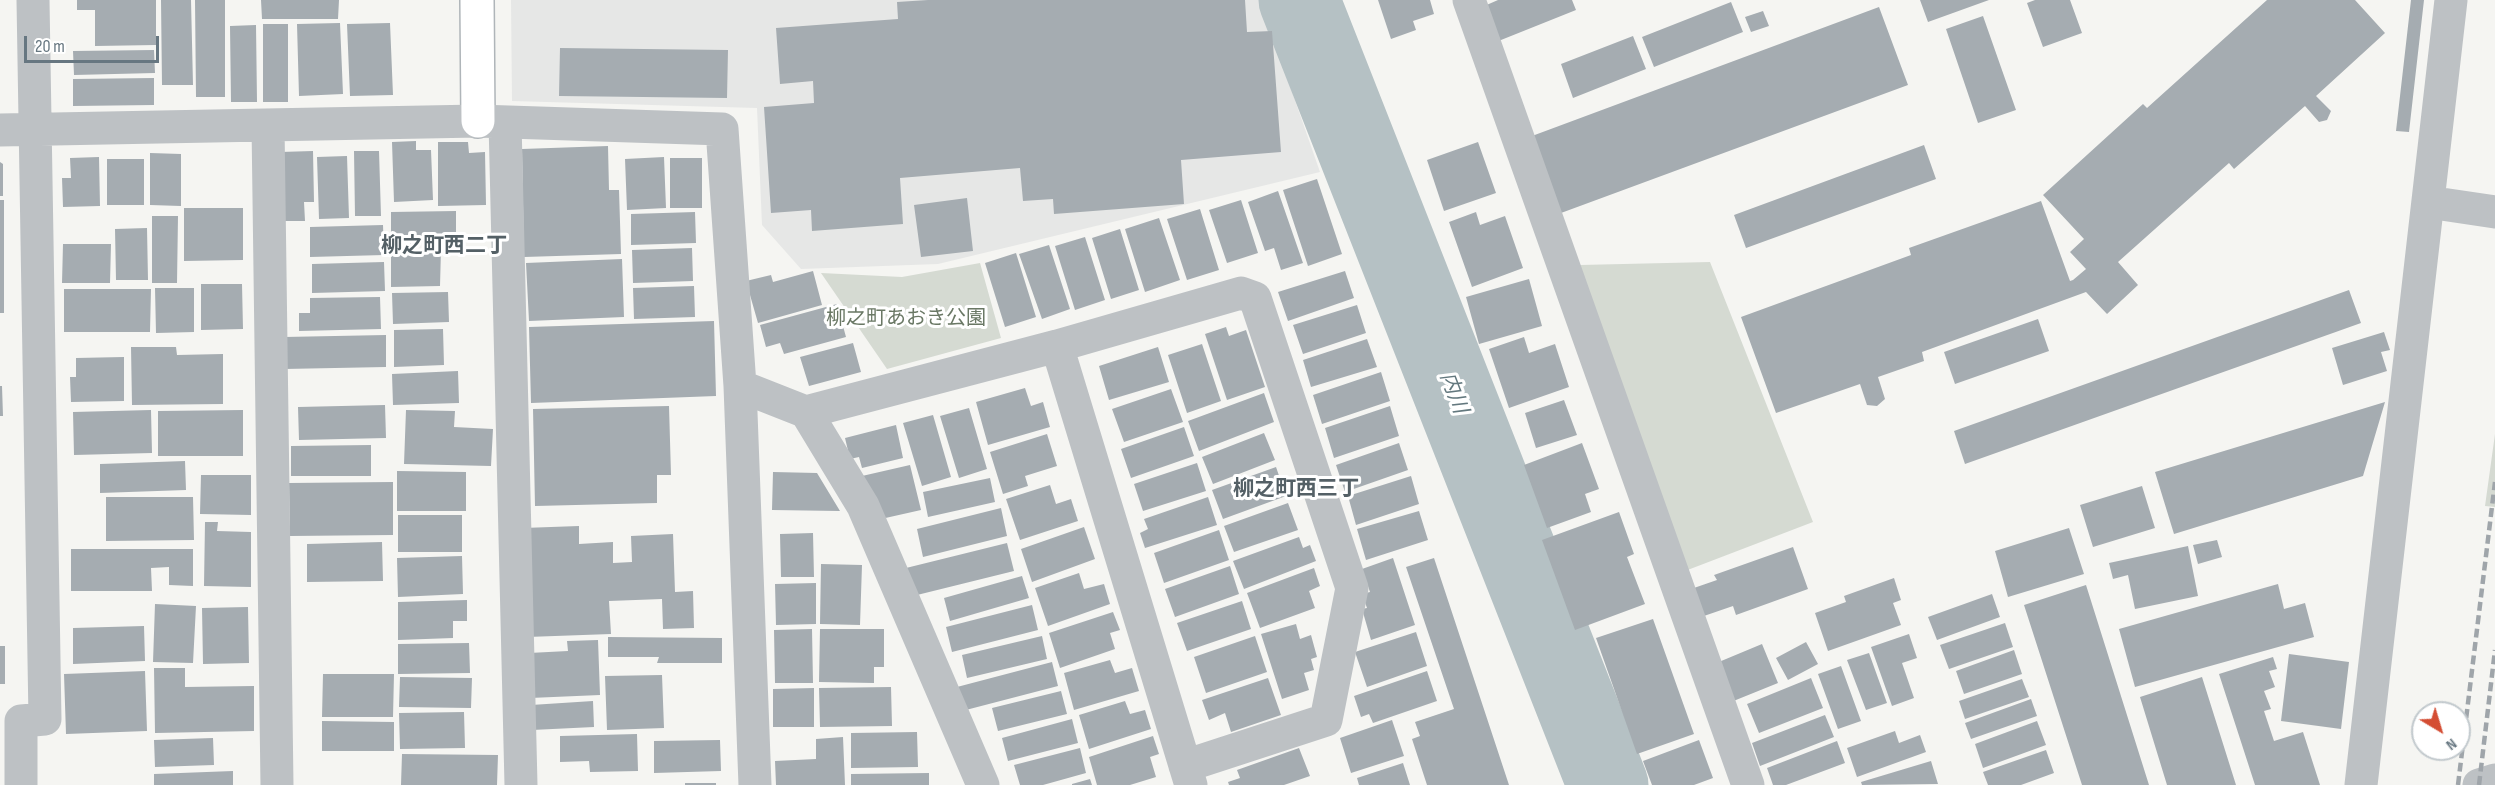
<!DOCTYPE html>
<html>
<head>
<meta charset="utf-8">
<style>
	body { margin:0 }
	#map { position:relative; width:2495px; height:785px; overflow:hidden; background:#f5f5f2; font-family:"Sofia Sans Condensed",sans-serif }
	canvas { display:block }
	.north { position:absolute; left:2411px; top:701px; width:60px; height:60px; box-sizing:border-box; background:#fff; border:2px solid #c2c9cd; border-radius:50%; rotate:142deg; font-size:16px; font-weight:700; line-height:24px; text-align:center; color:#677781 }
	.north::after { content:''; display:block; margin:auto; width:21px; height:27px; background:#d44d33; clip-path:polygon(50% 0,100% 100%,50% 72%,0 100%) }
	.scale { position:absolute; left:24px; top:36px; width:135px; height:27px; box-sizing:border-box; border:3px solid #677781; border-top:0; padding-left:8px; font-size:18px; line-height:21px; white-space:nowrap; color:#677781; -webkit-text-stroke:4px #fff; paint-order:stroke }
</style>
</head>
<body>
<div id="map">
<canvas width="2495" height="785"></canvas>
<div class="north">N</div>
<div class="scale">20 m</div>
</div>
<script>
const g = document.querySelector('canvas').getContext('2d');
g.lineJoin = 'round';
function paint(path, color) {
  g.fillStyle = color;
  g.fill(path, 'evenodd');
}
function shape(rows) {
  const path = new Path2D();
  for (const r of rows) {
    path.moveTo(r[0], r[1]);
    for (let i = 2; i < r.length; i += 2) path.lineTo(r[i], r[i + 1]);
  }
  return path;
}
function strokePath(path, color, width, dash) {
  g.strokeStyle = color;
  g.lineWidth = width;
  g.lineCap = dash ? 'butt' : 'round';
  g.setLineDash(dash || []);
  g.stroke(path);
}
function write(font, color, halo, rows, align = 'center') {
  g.font = font + ' "Sofia Sans Condensed","Noto Sans JP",sans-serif';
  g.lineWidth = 6;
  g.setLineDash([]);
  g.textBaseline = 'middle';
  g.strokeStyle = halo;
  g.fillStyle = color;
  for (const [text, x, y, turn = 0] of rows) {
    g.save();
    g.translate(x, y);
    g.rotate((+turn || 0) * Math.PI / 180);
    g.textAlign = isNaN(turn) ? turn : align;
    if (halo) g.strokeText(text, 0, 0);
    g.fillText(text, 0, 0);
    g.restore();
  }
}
paint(shape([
	[511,0,1260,0,1320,172,938,264,801,269,762,225,757,108,512,101]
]), '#e6e7e6');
paint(shape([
	[1710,262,1813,522,1685,571,1580,265],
	[980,263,1001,338,887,369,821,273,902,277],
	[2495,434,2495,507,2485,506]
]), '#d5dad2');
strokePath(shape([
	[1299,0,1608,785]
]), '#b5c1c4', 81);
paint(shape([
	[77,0,156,0,156,45,95,46,95,10,77,10],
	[161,0,191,0,193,85,162,85],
	[195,0,225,0,225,97,196,97],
	[261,0,339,0,338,19,262,19],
	[928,0,1245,0,1247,32,1272,31,1281,152,1181,160,1184,204,1054,214,1053,199,1023,201,1020,168,900,178,903,224,812,231,811,210,771,213,764,107,814,103,813,81,780,84,776,28,898,19,897,2],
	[1378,0,1430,0,1434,14,1413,21,1416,30,1391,39],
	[1498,0,1572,0,1576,10,1496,42,1482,7],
	[1920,0,1989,0,1928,22],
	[2035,0,2070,0,2082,33,2043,47,2027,3],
	[2267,0,2355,0,2385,33,2316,96,2331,111,2327,120,2319,122,2305,106,2234,169,2229,163,2118,262,2138,285,2107,314,2086,292,1922,352,1924,361,1878,377,1885,399,1877,406,1867,405,1860,384,1776,413,1741,317,1911,255,1909,248,2041,201,2070,281,2073,280,2086,269,2070,252,2084,239,2043,195,2143,104,2147,108],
	[2411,0,2424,0,2409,132,2396,131],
	[1731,2,1743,32,1654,67,1642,37],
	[1879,7,1908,85,1561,213,1532,136],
	[1763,11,1769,26,1751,32,1745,17],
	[1983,16,2016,110,1978,123,1946,29],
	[340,23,343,94,299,96,297,24],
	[390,23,393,95,350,96,347,24],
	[263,24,288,24,288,102,263,102],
	[256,25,257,102,231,102,230,26],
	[1633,36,1646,69,1573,98,1561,64],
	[560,48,728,50,727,98,559,96],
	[154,50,155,73,74,75,73,51],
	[154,78,154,105,73,106,73,79],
	[416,141,416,150,431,150,433,200,394,202,392,142],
	[438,142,468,142,469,153,485,152,486,205,438,206],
	[1478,142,1496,193,1444,211,1427,160],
	[1924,145,1936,179,1746,248,1734,215],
	[608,146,609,190,619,190,621,254,524,257,522,149],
	[313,151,314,202,304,202,305,221,282,221,280,152],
	[354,151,379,151,381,216,355,216],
	[150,153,181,154,181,206,150,205],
	[347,156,349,218,319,219,317,157],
	[99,157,100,206,63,207,62,178,71,178,70,158],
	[664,157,666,208,627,210,625,159],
	[670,158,702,158,702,208,670,208],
	[107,159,144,159,144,205,107,205],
	[0,162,3,164,3,196,0,196],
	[1317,179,1342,254,1308,266,1283,190],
	[1278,191,1303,263,1281,270,1274,248,1265,251,1248,202],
	[967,198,973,251,921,257,914,205],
	[0,200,4,200,4,313,0,313],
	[1241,200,1258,253,1227,263,1209,210],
	[184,208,243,208,243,260,184,261],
	[1200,209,1219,270,1187,280,1167,219],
	[456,211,456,244,391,244,391,212],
	[695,212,696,243,631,245,631,214],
	[1476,212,1480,225,1505,216,1523,268,1472,287,1449,222],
	[152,216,178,216,177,283,152,283],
	[1159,218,1180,280,1145,292,1125,229],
	[383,225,384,255,310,257,310,227],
	[147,228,148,280,116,280,115,229],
	[1120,229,1139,290,1111,299,1092,238],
	[1085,237,1105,300,1075,310,1055,246],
	[63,244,111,244,110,283,62,283],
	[1049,245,1070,309,1042,319,1019,254],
	[692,248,693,281,633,283,632,250],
	[391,249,441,249,440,286,391,287],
	[1016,253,1036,317,1005,327,985,263],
	[622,259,624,317,529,321,526,263],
	[384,262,385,291,312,293,312,264],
	[813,271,822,305,758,323,746,281,771,275,773,282],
	[1345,271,1354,298,1288,321,1278,292],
	[1529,279,1542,326,1479,344,1466,297],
	[201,284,242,284,243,329,201,330],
	[694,286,695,317,634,319,633,288],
	[155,288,194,288,194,332,156,333],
	[64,289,151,289,150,332,64,332],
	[2349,290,2361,323,1965,464,1954,431],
	[448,292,449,322,393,324,392,293],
	[380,297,381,329,299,331,299,313,310,313,310,298],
	[837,304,846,337,784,354,780,343,766,347,760,325],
	[1357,305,1366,333,1303,354,1293,325],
	[2038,319,2049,351,1955,384,1944,352],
	[714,321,716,396,531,403,529,327],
	[1226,327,1229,336,1246,330,1265,387,1227,400,1205,334],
	[443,329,444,365,394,367,394,330],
	[2384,332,2390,350,2381,352,2387,371,2343,385,2332,348],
	[386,335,386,367,284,369,284,337],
	[1524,337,1529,353,1555,344,1569,387,1509,408,1489,349],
	[1367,339,1377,367,1311,387,1303,360],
	[853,343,861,372,809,386,800,357],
	[1202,344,1221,401,1187,413,1168,355],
	[131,347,176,347,177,355,223,354,223,404,132,405],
	[1158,347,1169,382,1109,400,1099,366],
	[124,357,124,401,71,402,70,377,76,377,76,358],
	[458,371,459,403,393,405,392,374],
	[1381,372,1390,401,1322,424,1313,395],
	[0,386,2,386,3,416,0,416],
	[1025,388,1031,406,1043,402,1050,427,988,445,976,402],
	[1171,389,1183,422,1124,442,1112,409],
	[1264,393,1274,422,1199,451,1188,421],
	[1564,400,1577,435,1536,448,1525,413],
	[2385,402,2363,476,2174,534,2155,472],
	[385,405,386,438,299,440,298,407],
	[669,406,671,475,657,475,657,503,535,506,533,409],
	[1390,406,1399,436,1334,458,1325,428],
	[969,408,987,469,959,478,940,416],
	[151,410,152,453,74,455,73,412],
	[243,410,243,456,158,456,158,411],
	[406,410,455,411,454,427,493,429,491,466,404,464],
	[933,415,951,477,922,486,903,423],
	[896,425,903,458,862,468,859,457,850,459,845,438],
	[1184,427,1194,456,1131,478,1121,449],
	[1264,433,1275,460,1213,484,1202,457],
	[1047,434,1057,466,1025,476,1028,486,1003,494,990,452],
	[1399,443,1408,470,1345,492,1336,465],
	[1582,443,1599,489,1585,494,1591,512,1547,528,1524,465],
	[371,445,371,476,291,476,291,446],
	[185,461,186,490,100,493,100,464],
	[1197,463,1206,491,1143,511,1134,484],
	[910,465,921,510,881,519,862,476],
	[1276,467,1286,496,1223,519,1212,490],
	[397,471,466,472,466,511,397,511],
	[773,472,817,473,840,511,772,510],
	[201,475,251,475,251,515,200,514],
	[1411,476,1419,504,1356,525,1348,496],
	[990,478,995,502,928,517,923,492],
	[393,482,393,535,290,536,289,483],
	[1050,485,1056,504,1071,499,1078,521,1020,540,1006,499],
	[2142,486,2155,528,2093,547,2080,505],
	[106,497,193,497,194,540,106,541],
	[1208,497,1217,525,1145,548,1140,533,1148,529,1144,519],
	[1288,503,1298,530,1234,552,1224,526],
	[1001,508,1007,536,923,557,917,529],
	[1419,511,1428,540,1366,560,1357,529],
	[1619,512,1634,554,1627,557,1645,604,1575,630,1542,540],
	[398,515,462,515,462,552,398,552],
	[205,522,218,522,217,531,251,532,251,587,204,586],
	[579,526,579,544,613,542,613,563,632,562,631,536,673,534,675,592,693,591,694,628,663,629,662,599,609,601,611,634,527,637,523,528],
	[1084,527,1095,559,1032,582,1021,549],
	[2069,528,2084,574,2008,597,1995,551],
	[1219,530,1229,560,1164,583,1154,553],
	[813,533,814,577,781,577,780,534],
	[1299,537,1303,548,1310,545,1316,561,1244,589,1233,561],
	[2217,540,2222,557,2198,564,2193,545],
	[382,542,383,581,307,582,307,544],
	[1007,543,1014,571,913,596,906,568],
	[2188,546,2198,596,2135,609,2128,575,2113,579,2109,563],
	[1793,547,1808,589,1736,615,1733,606,1701,617,1691,589,1717,580,1714,575],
	[71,549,193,549,193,586,169,585,169,567,151,568,152,591,71,591],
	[462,556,463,594,398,597,397,558],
	[1393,558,1415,625,1371,640,1362,609,1367,608,1362,594,1370,592,1362,569],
	[1434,558,1509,785,1427,785,1412,739,1420,736,1415,722,1454,709,1406,567],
	[821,564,862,565,860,625,820,624],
	[1230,566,1239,594,1175,617,1165,589],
	[1314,568,1320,586,1309,591,1315,608,1260,628,1247,593],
	[1079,573,1084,589,1104,584,1110,604,1048,626,1035,588],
	[1022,576,1029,598,950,621,944,598],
	[1894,578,1901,600,1893,603,1901,625,1828,651,1815,613,1846,602,1844,596],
	[816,583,816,624,776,625,775,584],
	[2278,584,2284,609,2305,603,2314,637,2135,687,2119,629],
	[2086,585,2149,785,2082,785,2024,605],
	[1992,594,2000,617,1937,640,1928,617],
	[467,600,467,621,453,621,453,638,398,640,398,602],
	[1242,601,1251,629,1187,651,1177,623],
	[155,604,196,606,193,663,153,662],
	[1032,605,1038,630,952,652,946,627],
	[248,607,249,663,203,664,202,608],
	[1113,612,1120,630,1110,633,1115,649,1060,668,1049,633],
	[1653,619,1694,734,1637,754,1596,638],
	[2005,623,2013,647,1949,669,1940,645],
	[1296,624,1300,639,1311,635,1317,657,1311,659,1314,670,1304,673,1309,690,1282,699,1261,634],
	[144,626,145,661,73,664,73,628],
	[812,629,813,683,775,683,774,630],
	[820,629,884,629,884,667,874,667,874,683,819,682],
	[1416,632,1427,666,1367,687,1355,652],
	[1909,634,1917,658,1902,663,1914,698,1892,706,1871,647],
	[1042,636,1047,659,967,678,962,655],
	[1255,636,1267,672,1206,693,1194,657],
	[608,637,722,638,722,663,657,663,659,657,608,657],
	[598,640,600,695,530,698,529,653,568,651,567,641],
	[1806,642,1818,664,1788,680,1776,658],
	[469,643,470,673,398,674,398,644],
	[1762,644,1778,683,1731,702,1714,664],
	[0,646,5,646,5,684,0,684],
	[2014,650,2022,674,1964,694,1956,671],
	[1869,653,1887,703,1866,710,1847,660],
	[2289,654,2349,662,2341,729,2281,721],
	[2273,657,2277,669,2269,671,2275,687,2264,691,2271,709,2264,711,2274,741,2303,732,2320,785,2255,785,2219,674],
	[1110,660,1115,673,1132,668,1139,691,1074,710,1064,673],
	[1052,662,1058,686,962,711,957,687],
	[1841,666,1861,721,1838,729,1818,674],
	[154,668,185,668,185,687,254,686,254,731,155,733],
	[145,671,147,731,66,734,64,674],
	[1427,671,1437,701,1373,723,1369,714,1361,717,1354,696],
	[323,674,394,674,393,717,322,717],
	[662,675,664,728,607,730,605,676],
	[400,677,472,678,471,708,399,707],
	[2202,677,2236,785,2167,785,2140,697],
	[1268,678,1281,715,1231,732,1225,713,1209,720,1202,700],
	[1811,678,1823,708,1759,733,1747,704],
	[2022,679,2029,697,1965,719,1959,701],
	[891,687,892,726,820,727,819,688],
	[814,688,814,727,773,727,773,689],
	[1061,691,1067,714,998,731,992,708],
	[2031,699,2037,716,1971,739,1965,723],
	[593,701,594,727,532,730,531,705],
	[1125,701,1130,714,1145,710,1151,729,1089,749,1079,715],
	[464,712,465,748,400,749,399,713],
	[1825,715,1834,737,1760,766,1752,743],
	[1072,719,1078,743,1008,761,1002,738],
	[1392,720,1404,756,1351,773,1340,738],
	[322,721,394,722,394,751,322,751],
	[2037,721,2046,745,1983,768,1975,744],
	[1895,731,1899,743,1920,735,1926,752,1857,777,1847,748],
	[917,732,918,767,851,768,851,733],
	[637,734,638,771,590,772,589,761,560,762,560,736],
	[1153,736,1159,754,1150,757,1156,777,1130,785,1097,785,1089,757],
	[843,737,845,785,776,785,775,761,816,759,816,739],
	[213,738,214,765,155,767,154,740],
	[720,740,721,771,654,773,654,741],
	[1699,740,1713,778,1694,785,1652,785,1643,761],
	[1837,741,1845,763,1786,785,1773,785,1767,768],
	[1080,748,1086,773,1043,785,1020,785,1014,765],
	[1299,748,1310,776,1284,785,1229,785,1228,782,1240,778,1237,770],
	[2046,750,2054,773,2021,785,1988,785,1983,772],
	[402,754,498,755,497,785,401,785],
	[1931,761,1938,784,1862,785,1861,782],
	[1403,763,1410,785,1359,785,1357,778],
	[233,771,233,785,154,785,154,774],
	[929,773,929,785,851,785,851,774],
	[1090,779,1092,785,1072,785,1072,784],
	[685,783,716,783,716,785,685,785]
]), '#a5acb1');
const secondary = shape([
	[477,0,478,121]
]);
strokePath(secondary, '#afb5b9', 36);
strokePath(shape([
	[1469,0,1748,785],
	[505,122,521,785],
	[268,125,277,785],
	[0,130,478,121,722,129,740,386,755,785],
	[2428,202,2495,212],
	[1057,346,1241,293,1255,298,1352,588,1326,720,1185,766],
	[740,386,806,412,1057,346,1191,785],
	[806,412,863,506,983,785],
	[21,785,21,721,45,719,33,0],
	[2361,785,2451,0],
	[2479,785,2495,780]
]), '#bdc1c4', 33);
strokePath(secondary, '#fff', 33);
strokePath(shape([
	[2458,785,2495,482],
	[2479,785,2495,650]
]), '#9fa5aa', 4.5, [9, 4.5]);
write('20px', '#6a7865', '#fff', [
	["柳之町あおき公園",906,319]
]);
write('bold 21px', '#546066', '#fff', [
	["柳之町西二丁",444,247],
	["柳之町西三丁",1296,490]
]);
write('italic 21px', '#63787e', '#fff', [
	["内川",1453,393,69]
]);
</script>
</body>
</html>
